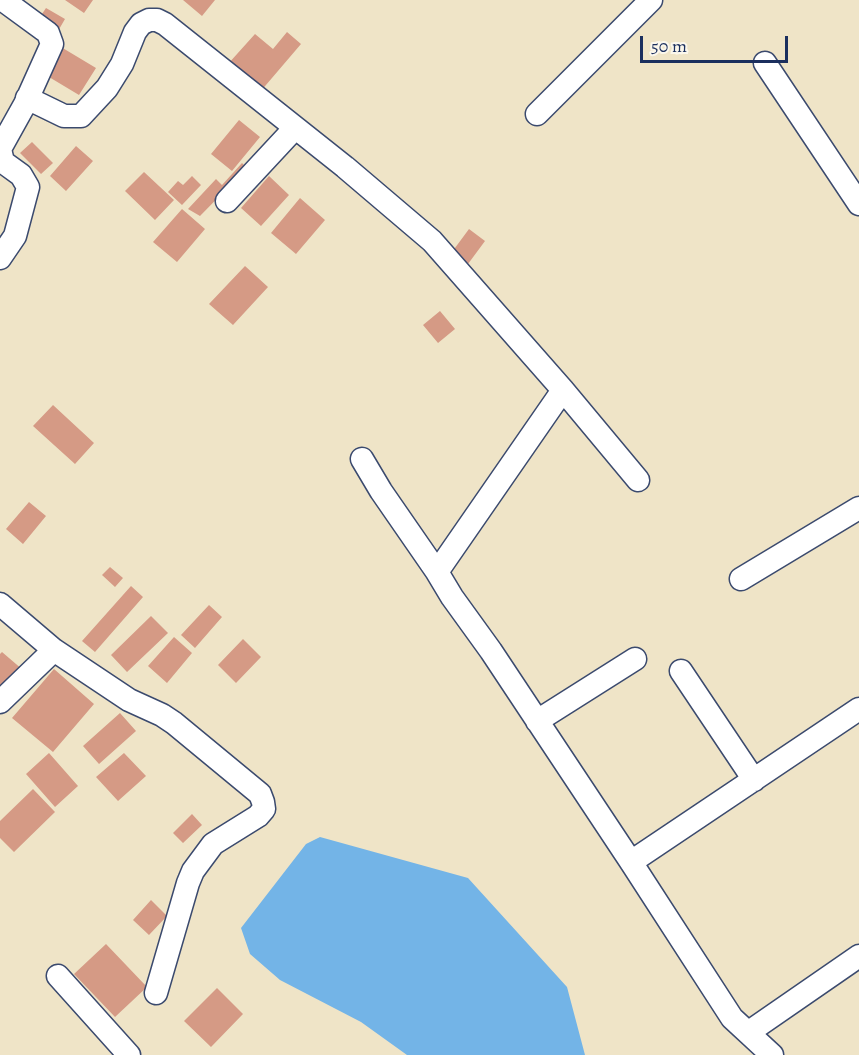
<!DOCTYPE html>
<html>
<head>
<meta charset="utf-8">
<style>
	body { margin:0 }
	#map { position:relative; width:859px; height:1055px; overflow:hidden; background:#efe4c7; font-family:Alegreya,serif }
	canvas { display:block }
	.scale { position:absolute; left:640px; top:36px; width:148px; height:27px; box-sizing:border-box; border:3px solid #1b2f5e; border-top:0; padding-left:8px; font-size:18px; line-height:21px; white-space:nowrap; color:#1b2f5e; -webkit-text-stroke:4px #fbf7ec; paint-order:stroke }
</style>
</head>
<body>
<div id="map">
<canvas width="859" height="1055"></canvas>
<div class="scale">50 m</div>
</div>
<script>
const g = document.querySelector('canvas').getContext('2d');
g.lineJoin = 'round';
function paint(path, color) {
  g.fillStyle = color;
  g.fill(path, 'evenodd');
}
function shape(rows) {
  const path = new Path2D();
  for (const r of rows) {
    path.moveTo(r[0], r[1]);
    for (let i = 2; i < r.length; i += 2) path.lineTo(r[i], r[i + 1]);
  }
  return path;
}
function strokePath(path, color, width, dash) {
  g.strokeStyle = color;
  g.lineWidth = width;
  g.lineCap = dash ? 'butt' : 'round';
  g.setLineDash(dash || []);
  g.stroke(path);
}
paint(shape([
	[320,837,468,878,567,987,585,1055,407,1055,361,1022,280,980,250,954,241,928,306,844]
]), '#73b4e7');
paint(shape([
	[65,0,93,0,84,13],
	[183,0,215,0,202,16],
	[46,8,65,19,58,31,38,20],
	[287,32,301,44,260,92,228,64,255,34,273,49],
	[61,47,96,68,79,95,44,74],
	[239,120,260,137,232,171,211,154],
	[32,142,53,163,41,174,20,153],
	[76,146,93,161,66,191,50,176],
	[242,163,247,168,200,216,188,209,216,179,222,185],
	[144,172,174,200,155,220,125,191],
	[192,176,201,185,182,205,168,192,178,181,183,185],
	[269,176,289,195,261,226,241,208],
	[300,198,325,220,296,254,271,233],
	[182,209,205,229,177,262,153,242],
	[469,229,485,241,468,264,452,252],
	[245,266,268,287,233,325,209,304],
	[440,311,455,329,438,343,423,325],
	[53,405,94,443,75,464,33,426],
	[29,502,46,516,23,544,6,529],
	[110,567,123,578,115,587,102,575],
	[131,586,143,597,95,652,82,641],
	[209,605,222,617,195,648,181,635],
	[151,616,168,633,127,672,111,655],
	[174,637,192,653,167,683,148,666],
	[243,639,261,657,236,683,218,665],
	[2,652,23,670,0,687,0,654],
	[54,669,94,704,53,752,12,718],
	[120,713,136,731,99,764,83,746],
	[49,753,78,786,55,807,26,774],
	[124,753,146,776,118,801,96,777],
	[33,789,55,812,14,852,0,838,0,821],
	[192,814,202,825,183,843,173,833],
	[151,900,167,916,149,935,133,920],
	[106,944,147,987,115,1017,74,974],
	[217,988,243,1014,211,1047,184,1021]
]), '#d59a85');
const minor = shape([
	[765,63,859,204],
	[27,98,64,116,81,116,107,88,122,64,135,32,141,24,149,20,157,20,165,24,345,167,432,241,563,390,638,480],
	[537,114,651,0],
	[227,201,294,129],
	[0,258,15,236,28,187,21,175,3,162,0,149,25,104,52,44,48,33,3,0],
	[362,459,381,491,437,572,452,597,491,651,631,862,732,1018,772,1055],
	[437,572,563,390],
	[741,579,859,508],
	[0,604,54,650,129,700,162,715,174,723,260,794,263,802,264,809,258,816,213,844,193,871,188,883,156,993],
	[681,671,754,780],
	[0,702,54,650],
	[537,721,635,659],
	[631,862,859,709],
	[58,976,129,1055],
	[749,1032,859,956]
]);
strokePath(minor, '#3b4a6e', 25);
strokePath(minor, '#fff', 22);
</script>
</body>
</html>
